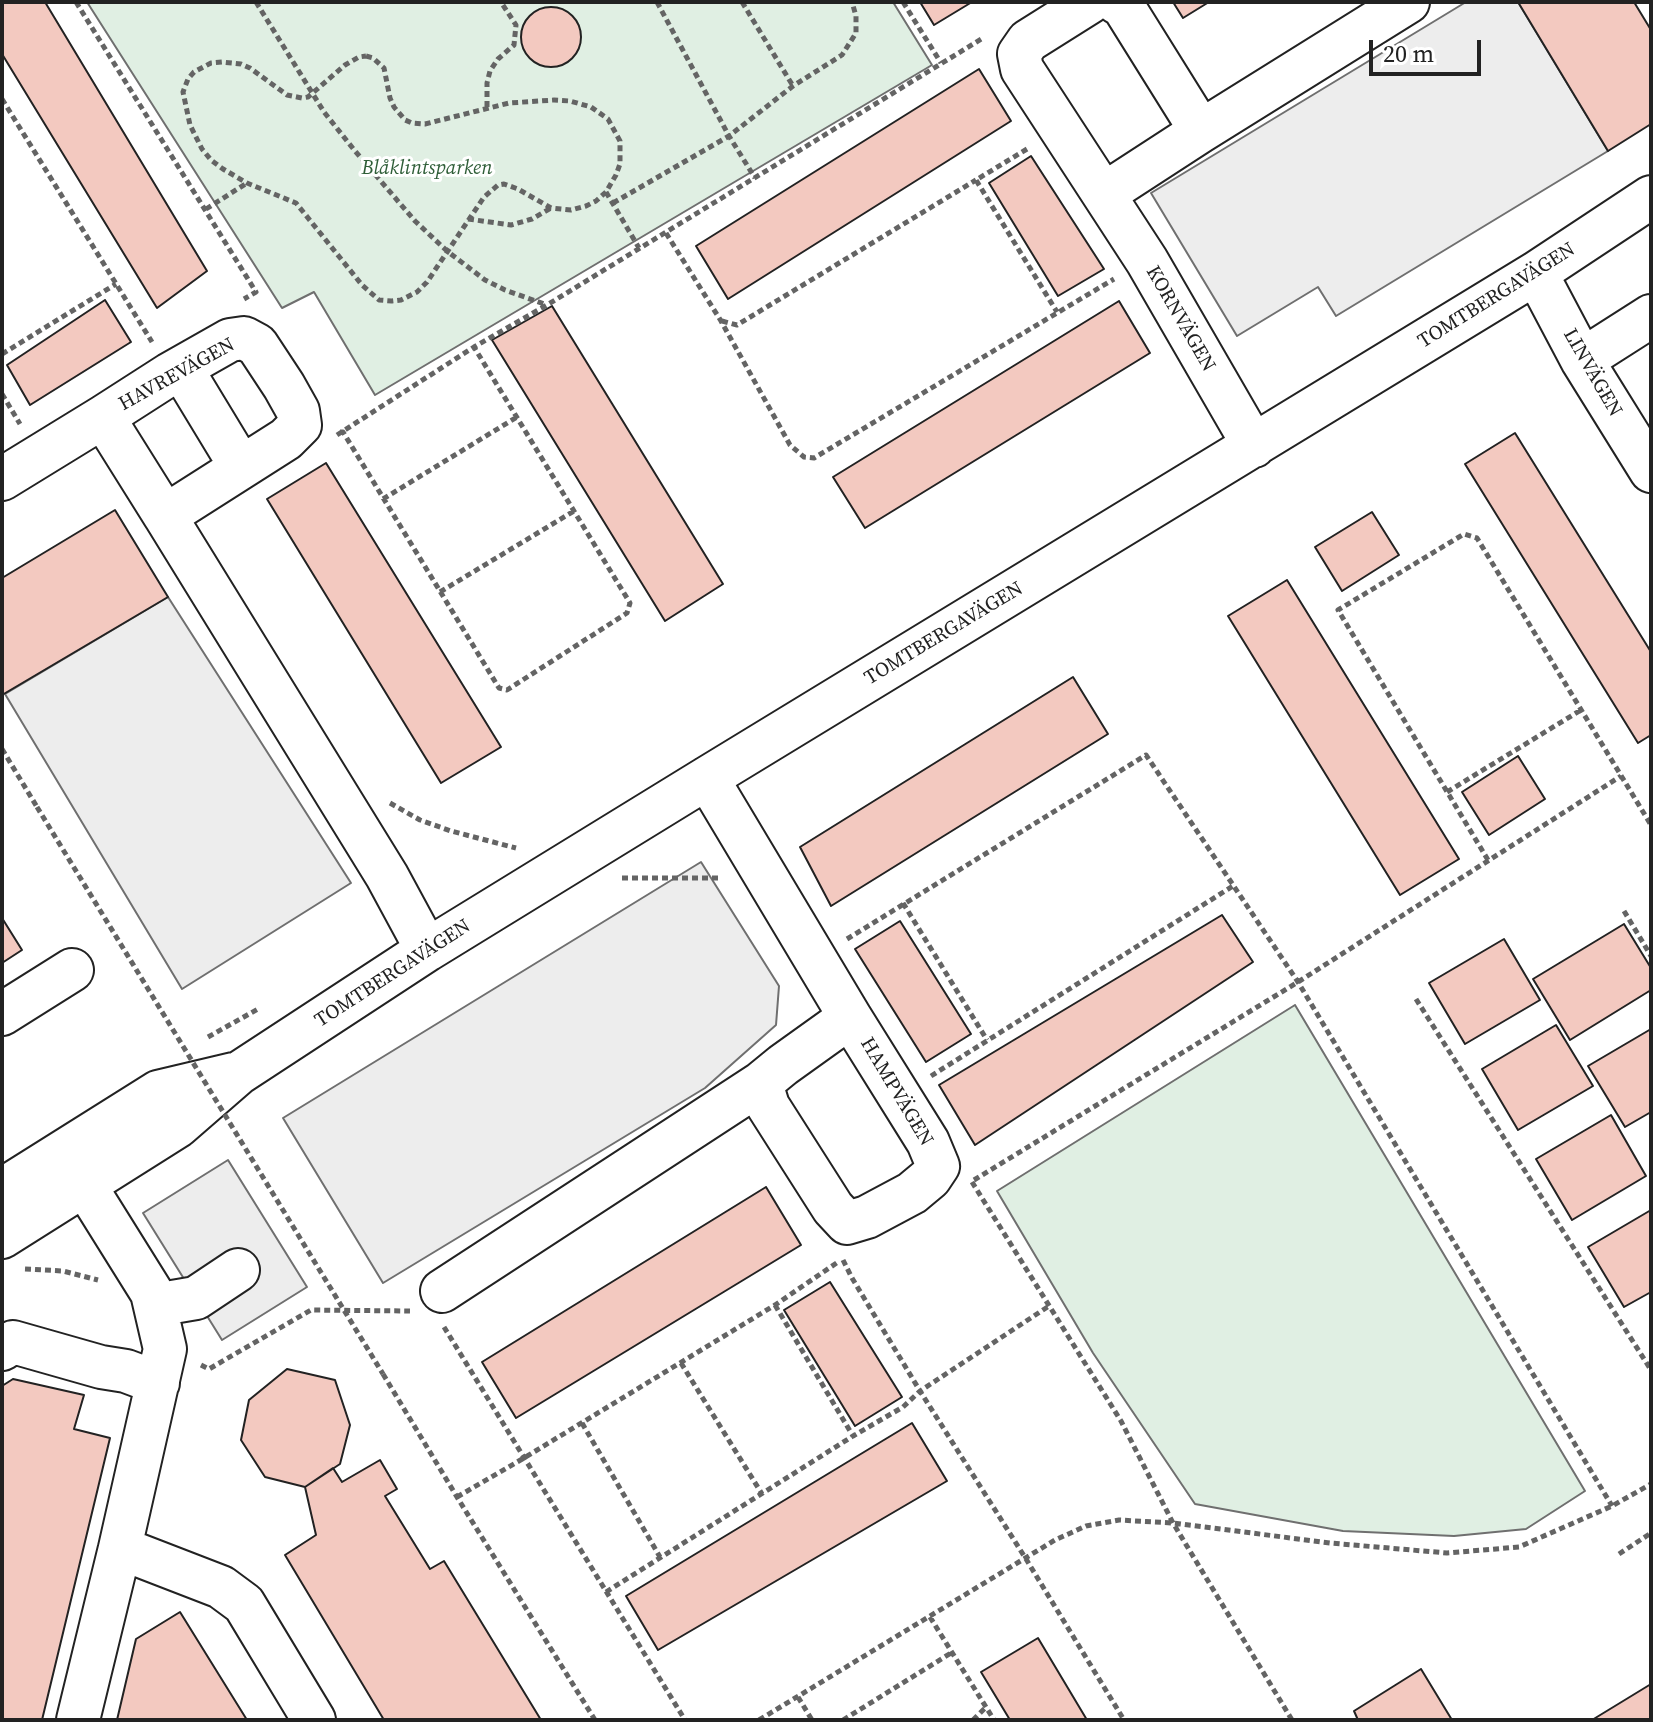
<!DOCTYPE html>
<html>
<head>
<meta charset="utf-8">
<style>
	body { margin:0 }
	#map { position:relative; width:1653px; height:1722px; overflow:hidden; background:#fff; font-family:"Source Serif 4",serif }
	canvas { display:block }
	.frame { position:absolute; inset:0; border:4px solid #222; pointer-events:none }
	.scale { position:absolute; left:1369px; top:40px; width:112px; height:36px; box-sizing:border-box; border:4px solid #222; border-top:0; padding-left:10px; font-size:24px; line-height:28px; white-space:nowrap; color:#222; -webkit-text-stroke:6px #fff; paint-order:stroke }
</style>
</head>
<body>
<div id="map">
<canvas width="1653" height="1722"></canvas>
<div class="frame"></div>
<div class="scale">20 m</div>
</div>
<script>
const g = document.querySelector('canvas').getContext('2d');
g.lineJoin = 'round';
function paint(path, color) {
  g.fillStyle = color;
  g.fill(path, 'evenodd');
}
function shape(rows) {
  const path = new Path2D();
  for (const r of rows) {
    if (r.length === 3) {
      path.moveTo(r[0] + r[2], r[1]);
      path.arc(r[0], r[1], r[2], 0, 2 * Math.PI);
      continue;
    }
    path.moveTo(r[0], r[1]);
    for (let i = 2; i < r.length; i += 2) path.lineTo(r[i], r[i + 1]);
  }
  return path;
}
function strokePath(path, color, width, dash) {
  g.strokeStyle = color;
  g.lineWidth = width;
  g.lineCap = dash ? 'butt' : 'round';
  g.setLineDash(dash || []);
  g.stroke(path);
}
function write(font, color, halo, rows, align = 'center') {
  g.font = font + ' "Source Serif 4",serif';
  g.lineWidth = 6;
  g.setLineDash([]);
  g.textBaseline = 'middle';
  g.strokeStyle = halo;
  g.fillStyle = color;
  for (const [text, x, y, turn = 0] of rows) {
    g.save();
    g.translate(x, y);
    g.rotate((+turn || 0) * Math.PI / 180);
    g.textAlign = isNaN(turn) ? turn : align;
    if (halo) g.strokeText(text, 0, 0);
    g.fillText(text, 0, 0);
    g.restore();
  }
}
const green = shape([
	[87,2,893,2,932,65,375,395,314,292,282,308,87,2],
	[1295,1005,1585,1491,1526,1529,1454,1536,1343,1531,1195,1504,1093,1353,997,1191,1295,1005]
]);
paint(green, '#e0efe3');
strokePath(green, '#6f6f6f', 2);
const parking = shape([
	[1466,2,1518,2,1608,151,1336,316,1318,287,1237,336,1151,193,1466,2],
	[168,597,351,883,182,989,5,694,168,597],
	[701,862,779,986,776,1025,705,1088,383,1283,283,1118,701,862],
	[228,1160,307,1287,222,1340,143,1213,228,1160]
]);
paint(parking, '#ededed');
strokePath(parking, '#6f6f6f', 2);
const building = shape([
	[3,2,45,2,207,271,157,308,2,54,3,2],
	[920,2,972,2,934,25,920,2],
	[1173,2,1209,2,1183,18,1173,2],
	[1518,2,1634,2,1651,30,1651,124,1608,151,1518,2],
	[551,37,30],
	[979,69,1011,121,728,299,696,246,979,69],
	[1031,156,1104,269,1058,296,989,183,1031,156],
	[105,300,131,342,30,405,7,365,105,300],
	[1119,301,1150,353,865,528,833,477,1119,301],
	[552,306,723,584,665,621,492,340,552,306],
	[1515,433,1651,652,1651,735,1638,743,1465,464,1515,433],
	[326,463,501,747,441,783,267,499,326,463],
	[115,510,168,597,2,695,2,578,115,510],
	[1372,512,1399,555,1342,591,1315,547,1372,512],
	[1287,580,1459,859,1400,895,1228,616,1287,580],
	[1073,677,1108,734,831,906,800,847,1073,677],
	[1518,756,1545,799,1489,835,1462,792,1518,756],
	[1222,915,1253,962,975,1145,939,1085,1222,915],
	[2,918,22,950,2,963,2,918],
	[900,921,971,1034,926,1062,855,949,900,921],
	[1624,924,1651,968,1651,990,1570,1040,1533,979,1624,924],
	[1504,939,1540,1000,1465,1044,1429,983,1504,939],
	[1556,1025,1593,1086,1518,1130,1482,1069,1556,1025],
	[1651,1029,1651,1112,1625,1127,1588,1066,1651,1029],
	[1611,1115,1646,1176,1572,1220,1536,1159,1611,1115],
	[766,1187,801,1245,516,1418,482,1362,766,1187],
	[1651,1210,1651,1292,1624,1307,1588,1247,1651,1210],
	[830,1282,902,1397,855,1426,784,1310,830,1282],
	[287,1369,335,1380,350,1425,340,1464,305,1487,265,1477,241,1440,249,1400,287,1369],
	[13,1379,84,1395,74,1429,110,1438,42,1720,2,1720,2,1386,13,1379],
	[912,1423,947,1481,658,1650,626,1596,912,1423],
	[380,1460,397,1489,385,1496,430,1569,444,1561,541,1720,384,1720,285,1555,316,1535,305,1487,333,1468,342,1482,380,1460],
	[180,1612,247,1720,117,1720,136,1639,180,1612],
	[1038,1638,1087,1720,1010,1720,981,1672,1038,1638],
	[1421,1669,1452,1720,1358,1720,1354,1711,1421,1669],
	[1651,1684,1651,1720,1592,1720,1651,1684]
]);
paint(building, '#f3c9c0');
strokePath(building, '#222', 2);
const minor = shape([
	[1090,2,1028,41,1019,54,1022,69,1147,261,1254,446],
	[1201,131,1408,2],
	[1104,194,1201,131,1123,6,1116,2],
	[1536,273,1582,360,1651,471],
	[1582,360,1651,316],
	[181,368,241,467],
	[2,479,103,417],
	[165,516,103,417,170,374,230,340,244,338,257,345,284,386,298,411,300,425,286,439,165,516,387,876,427,950],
	[707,778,850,1017,928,1142,938,1166,930,1178,912,1193,867,1217,847,1223,833,1208,768,1106,761,1083,783,1065,850,1017],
	[2,1014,72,970],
	[64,1152,152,1293,165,1349,120,1548,78,1720],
	[2,1190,158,1092,234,1074],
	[2,1237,178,1126,239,1073,427,950,707,778,1536,273,1651,197],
	[442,1291,761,1083],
	[155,1305,196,1298,238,1270],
	[2,1349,13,1342,101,1367,126,1371,158,1383],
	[120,1548,221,1587,244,1604,314,1720]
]);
strokePath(minor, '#222', 46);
strokePath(shape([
	[76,2,256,292,244,299],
	[256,2,324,112,355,151,415,221,447,251,485,280,505,290,547,305],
	[657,2,729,136,755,178],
	[742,2,793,86],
	[903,2,941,63],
	[366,56,373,58,384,68,390,98,394,107,405,120,412,123,425,124,509,103,554,100,570,101,591,107,608,119,620,141,620,164,616,175,606,192,596,201,586,206,571,210,551,208,518,189,504,184,498,185,484,197,427,282,417,292,401,300,392,301,379,300,362,285,296,203,247,183,223,169,211,160,202,149,190,125,183,92,188,79,194,72,211,63,222,62,241,64,250,68,287,95,302,98,308,97,345,65,359,57,366,56],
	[2,99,152,342],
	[487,107,487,83,490,71,498,59,514,45,516,25,501,2],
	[1027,149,976,180,1057,312],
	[606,192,639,248],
	[613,203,729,136,793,86,842,55,856,33,856,16,852,2],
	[206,209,247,183],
	[468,219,511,225,532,219,551,208],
	[666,233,721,321,790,445,804,457,814,458,1114,279],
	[722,321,737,325,976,180],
	[2,354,116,284],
	[2,394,20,424],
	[340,432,343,432,499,688,507,690,627,613,630,603,474,347],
	[337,435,474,347,547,305,983,38],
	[383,499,517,417],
	[440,592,574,511],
	[2,749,37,807],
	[1447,792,1581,710],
	[390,803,420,820,451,831,516,848],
	[1488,860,1338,610,1464,534,1477,538,1651,825],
	[622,878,720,878],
	[903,903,987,1040],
	[1624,911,1651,956],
	[847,939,1146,755,1298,982,1612,1506],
	[1416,999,1651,1370],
	[208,1037,258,1009],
	[931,1076,1233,886],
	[974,1180,1298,982,1621,776],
	[972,1182,1121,1421,1173,1523,1292,1720],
	[843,1260,852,1278,920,1391,1026,1559,1124,1720],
	[25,1269,63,1271,98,1280],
	[775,1305,853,1436],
	[444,1327,685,1720],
	[681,1363,762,1494],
	[201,1365,209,1369,311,1310,410,1311],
	[383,1374,457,1497,595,1720],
	[582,1423,660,1557],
	[457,1497,524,1458,775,1305,838,1262],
	[1619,1554,1651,1533],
	[606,1592,853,1436,903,1407,920,1391,1049,1306],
	[930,1617,994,1720],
	[798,1697,812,1720],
	[759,1720,1055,1540,1086,1526,1119,1520,1173,1523,1330,1543,1447,1553,1519,1547,1612,1506,1651,1484],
	[843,1720,951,1653],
	[973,1720,986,1707]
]), '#646464', 5, [6, 4]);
strokePath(minor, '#fff', 42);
strokePath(shape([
	[37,807,383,1374]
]), '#646464', 5, [6, 4]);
write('italic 20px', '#2f5e38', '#fff', [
	["Blåklintsparken",427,169]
]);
write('20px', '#222', '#fff', [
	["TOMTBERGAVÄGEN",1497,296,-32],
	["KORNVÄGEN",1180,319,60],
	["LINVÄGEN",1592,373,60],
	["HAVREVÄGEN",177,375,-29],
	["TOMTBERGAVÄGEN",944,634,-31],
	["TOMTBERGAVÄGEN",393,974,-33],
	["HAMPVÄGEN",896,1092,59]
]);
</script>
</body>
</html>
